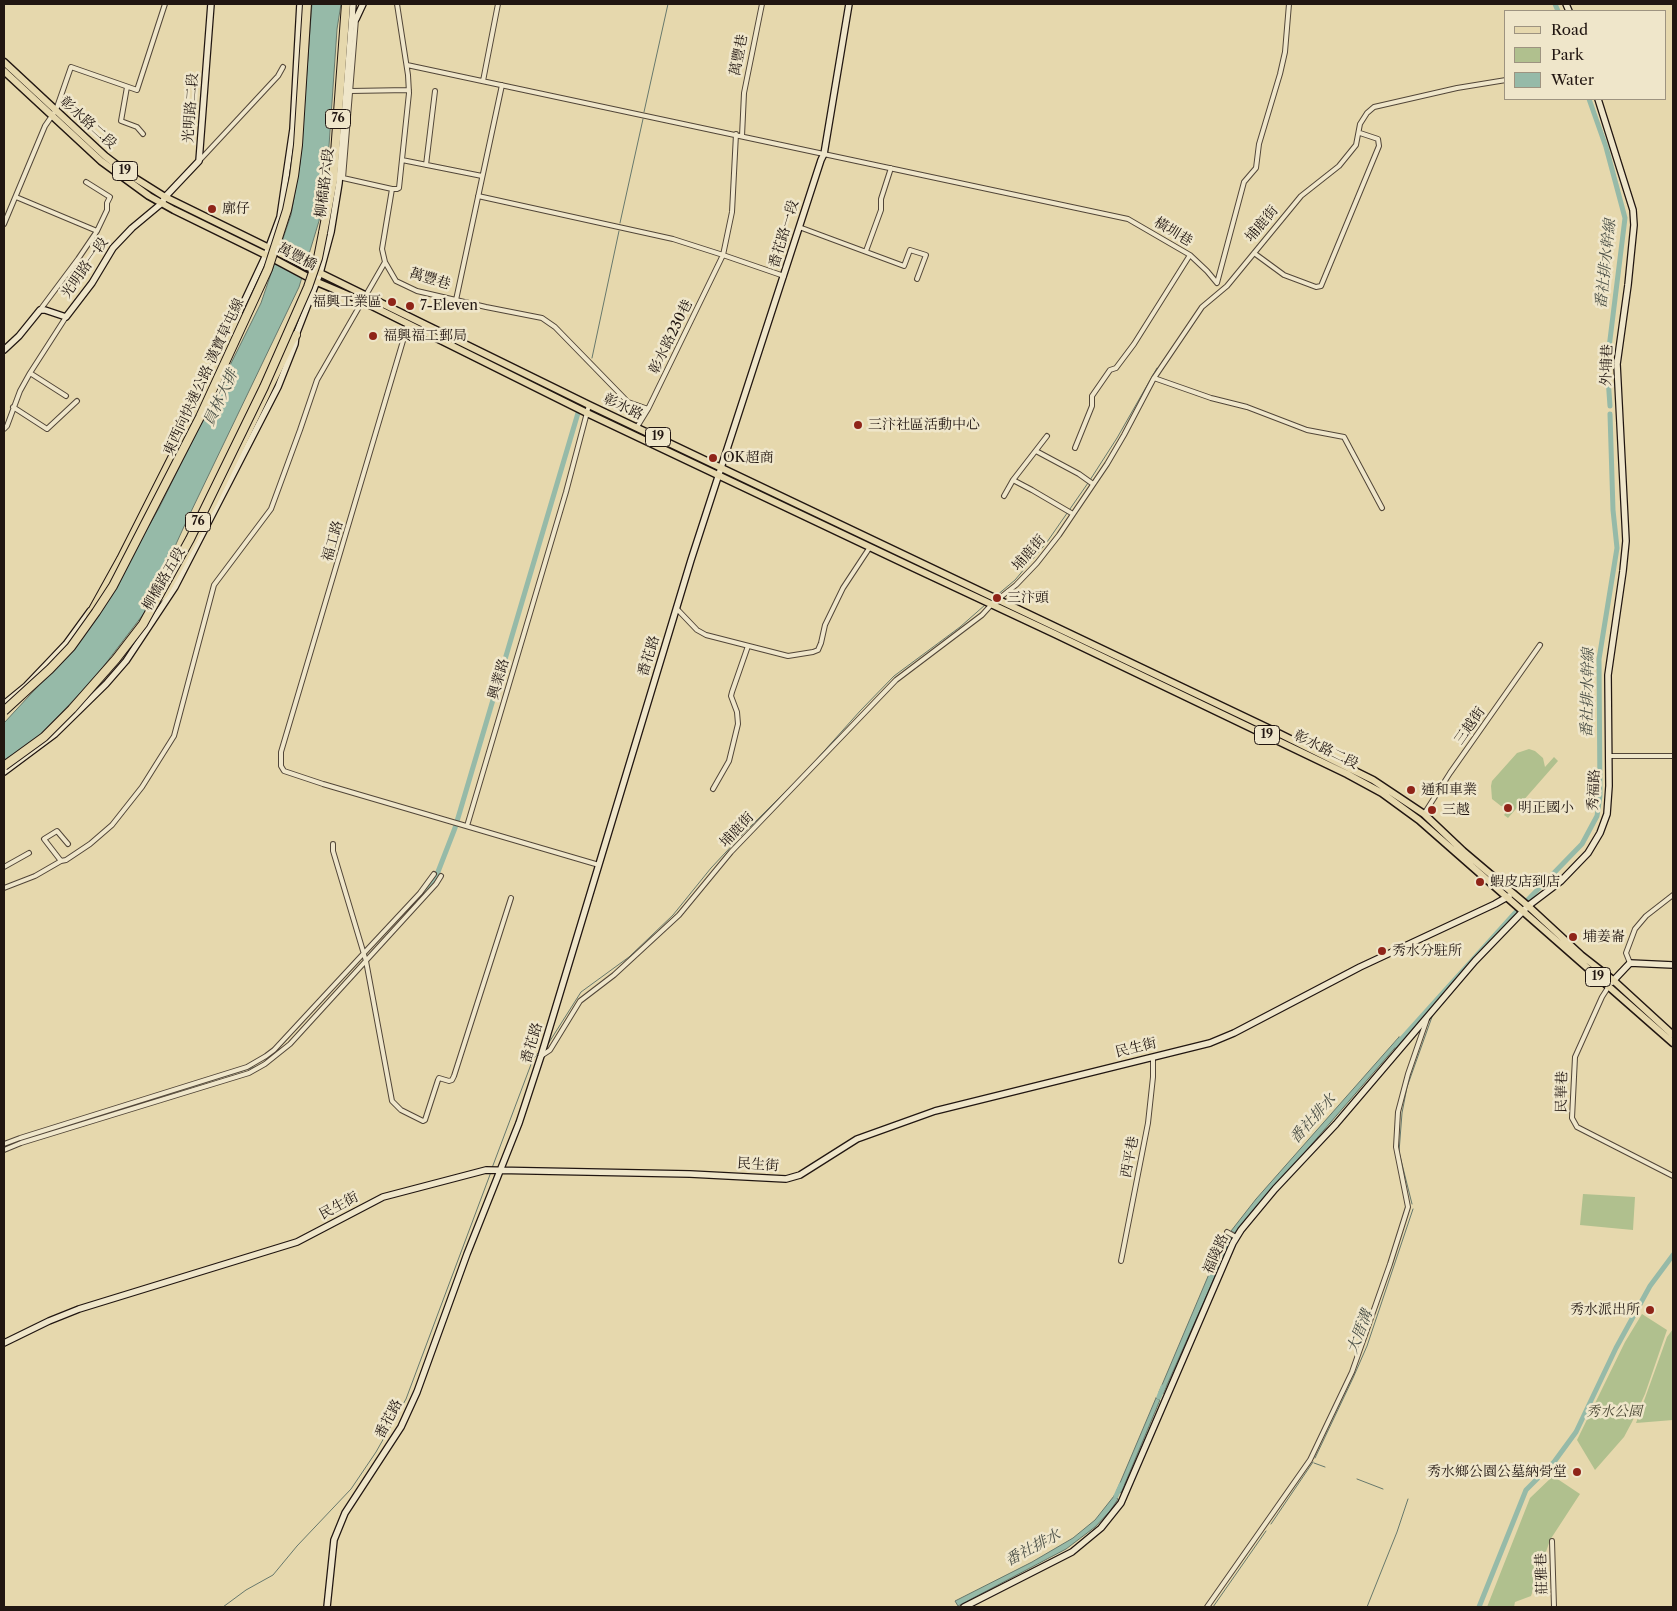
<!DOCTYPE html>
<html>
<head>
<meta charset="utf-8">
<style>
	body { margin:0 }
	#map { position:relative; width:1677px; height:1611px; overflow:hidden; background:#e6d8ad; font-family:"Libre Caslon Text",serif }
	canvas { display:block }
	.frame { position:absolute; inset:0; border:5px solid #211611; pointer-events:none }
	.legend { position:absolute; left:1504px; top:10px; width:162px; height:90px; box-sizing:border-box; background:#efe6ca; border:1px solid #9d9380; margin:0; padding:6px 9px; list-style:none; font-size:15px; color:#211611 }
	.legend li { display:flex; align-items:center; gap:10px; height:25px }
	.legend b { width:25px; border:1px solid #9d9380 }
</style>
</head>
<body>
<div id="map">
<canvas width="1677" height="1611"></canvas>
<div class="frame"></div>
<ul class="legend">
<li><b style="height:6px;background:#e6d8ad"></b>Road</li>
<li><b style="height:14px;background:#b0c08e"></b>Park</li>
<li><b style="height:14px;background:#96baa8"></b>Water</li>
</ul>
</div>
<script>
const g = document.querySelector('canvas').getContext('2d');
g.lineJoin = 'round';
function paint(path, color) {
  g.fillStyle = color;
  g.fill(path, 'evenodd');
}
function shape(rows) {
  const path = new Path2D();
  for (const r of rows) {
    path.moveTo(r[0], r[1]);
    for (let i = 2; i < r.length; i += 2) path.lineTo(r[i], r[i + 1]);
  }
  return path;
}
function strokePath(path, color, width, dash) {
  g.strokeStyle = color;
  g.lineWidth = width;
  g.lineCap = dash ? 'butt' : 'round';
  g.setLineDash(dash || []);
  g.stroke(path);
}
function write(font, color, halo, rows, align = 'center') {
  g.font = font + ' "Libre Caslon Text","Noto Serif TC",serif';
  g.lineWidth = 5;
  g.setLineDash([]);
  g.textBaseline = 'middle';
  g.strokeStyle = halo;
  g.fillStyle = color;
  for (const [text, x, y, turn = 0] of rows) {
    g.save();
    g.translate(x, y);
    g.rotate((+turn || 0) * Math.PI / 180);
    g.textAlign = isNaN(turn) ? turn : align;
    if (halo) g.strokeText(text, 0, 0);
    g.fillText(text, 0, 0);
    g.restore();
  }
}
paint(shape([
	[1529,749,1535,751,1543,758,1545,767,1554,757,1558,761,1508,818,1504,815,1510,807,1501,806,1492,799,1491,786,1492,781,1517,753],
	[1583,1194,1635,1197,1633,1230,1580,1225],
	[1642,1314,1667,1330,1645,1394,1632,1422,1624,1437,1595,1470,1577,1440,1625,1342],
	[1673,1329,1673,1420,1636,1423,1667,1337],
	[1553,1476,1580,1494,1550,1540,1531,1596,1515,1602,1514,1607,1487,1607,1530,1498]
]), '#b0c08e');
const water = shape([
	[312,4,341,4,337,29,327,175,319,221,299,287,187,520,145,612,93,680,32,743,4,760,4,723,66,656,105,603,159,508,261,303,291,215,300,163,312,4],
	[1399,1037,1400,1042,1235,1233,1231,1231,1256,1199,1399,1037],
	[1228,1236,1232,1238,1163,1394,1159,1392,1209,1274,1228,1236],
	[1156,1398,1160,1400,1121,1493,1117,1490,1156,1398],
	[1114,1496,1118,1499,1110,1511,1095,1527,1066,1549,958,1606,955,1601,1032,1562,1073,1538,1095,1520,1114,1496]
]);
paint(water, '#96baa8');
strokePath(water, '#67786c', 1);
strokePath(shape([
	[644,112,668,4],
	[620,223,643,119],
	[592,358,619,231],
	[1090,480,1117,438,1157,368],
	[996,596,1015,580,1047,542,1088,483],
	[548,1044,581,992,629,957,673,915,711,868,740,837,808,769,860,711,894,676,960,627,985,605],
	[271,1057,309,1015],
	[4,1146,258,1066],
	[492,1168,533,1059,539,1052],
	[1412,1204,1399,1152,1402,1113,1407,1087,1433,1014],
	[1315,1458,1353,1378,1367,1346,1413,1209],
	[1314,1463,1325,1467],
	[1357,1479,1383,1489],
	[1271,1524,1313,1462],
	[223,1607,246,1590,273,1575,297,1546,351,1489,376,1452,406,1399,491,1172],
	[1213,1607,1266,1531],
	[1367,1607,1397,1532,1408,1499]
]), '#67786c', 1);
strokePath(shape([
	[1555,4,1558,11],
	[1589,99,1606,147,1625,218,1607,364,1610,406],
	[424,889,436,877,455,828,578,413],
	[1396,1045,1515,913,1582,844,1597,816,1600,796,1599,659,1617,548,1613,510,1610,414],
	[1159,1397,1163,1387],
	[1116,1496,1121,1485],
	[1479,1607,1526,1490,1554,1462,1576,1432,1616,1348,1650,1286,1673,1255]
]), '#96baa8', 5);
const street = shape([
	[397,4,408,75,409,93,399,188,397,189,392,189,382,249,385,262,396,281,417,291,486,307,542,318,555,327,628,402,648,409],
	[356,19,343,178,392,189],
	[407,65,1128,219,1190,255,1207,271,1217,283,1244,182,1256,168,1259,144,1280,74,1285,52,1289,4],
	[483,81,498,4],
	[127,87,121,121,137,127,143,134],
	[350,91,409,90],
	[742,136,744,93,762,4],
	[402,160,482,176],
	[199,161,278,76,283,67],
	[426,165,435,91],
	[478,196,673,239,723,255,732,212,736,134],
	[16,197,97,231],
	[4,224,45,126,56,110,71,67,137,90,165,4],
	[799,227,904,266,910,250,926,255,917,279],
	[866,251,881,210,881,199,891,168],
	[1254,253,1284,275,1316,287,1321,286,1379,146,1378,139,1360,133],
	[456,300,502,85],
	[40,310,78,259,97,231,107,210,107,203,110,197,86,182],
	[408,324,281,752,281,766,284,771,323,784,599,865],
	[30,373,66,396],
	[1154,378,1211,398,1247,407,1307,430,1344,437,1382,508],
	[13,407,47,429,77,401],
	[637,427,648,409,723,255,784,276],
	[4,429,7,426,20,391,30,373,66,317],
	[1075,448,1092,406,1092,396,1110,370,1116,368,1134,344,1190,255],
	[1036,451,1079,474,1093,484],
	[1013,480,1032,490,1073,514],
	[1004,496,1013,480,1047,436],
	[677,609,697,630,706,635,788,656,813,652,818,650,821,643,825,625,843,588,870,547],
	[1608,756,1673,756],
	[713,789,729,761,738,724,737,712,731,696,732,692,748,646],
	[1424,814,1450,773,1540,645],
	[467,826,566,492,589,405],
	[333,844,333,851,366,961,392,1101,401,1110,423,1121,425,1120,438,1080,439,1078,449,1081,452,1080,454,1076,511,898],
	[61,861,44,839,57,831,68,844],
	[4,867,29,853],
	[4,888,35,876,61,861,66,860,90,844,112,825,142,787,174,736,214,585,271,509,300,430,317,380,385,262],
	[1630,963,1626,953,1635,929,1646,916,1673,895],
	[1609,986,1602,997,1575,1057,1572,1118,1577,1127,1673,1176],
	[541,1056,550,1050,580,1001,614,975,679,915,731,852,896,680,982,615,992,604,1016,585,1037,563,1059,535,1107,464,1124,435,1154,378,1202,307,1227,286,1301,196,1339,166,1356,145,1360,124,1367,113,1374,107,1457,88,1506,80],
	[4,1144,20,1138,247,1067,266,1056,274,1050,364,953,420,893,434,874],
	[4,1150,21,1143,249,1073,265,1064,290,1044,436,884,441,876],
	[1227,1232,1236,1237],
	[1121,1261,1148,1123,1153,1077,1153,1057],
	[1552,1541,1554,1607],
	[1207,1607,1310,1460,1352,1372,1390,1264,1408,1207,1396,1147,1398,1112,1408,1074,1427,1019]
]);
const secondary = shape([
	[1566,4,1569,11],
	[356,19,363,4],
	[236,319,266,255,280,217,293,129,300,4],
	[4,350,19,336,40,310,45,310,66,317,92,283,113,248,132,228,162,203,165,197,199,161,211,4],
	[188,418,232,327],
	[4,704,26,686,48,663,66,644,90,611],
	[4,772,55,734,106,684,126,661,175,587,278,387,295,344,296,335,320,273,331,232,339,183,353,4],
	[1612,982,1630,963,1673,965],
	[4,1343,49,1321,79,1309,297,1242,383,1197,486,1170,690,1174,786,1179,800,1175,857,1139,935,1111,1210,1043,1234,1033,1360,967,1495,904,1509,896],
	[327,1607,334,1540,345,1513,401,1427,417,1392,467,1254,519,1123,541,1056,691,560,821,160,824,154,849,4],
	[964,1607,1072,1552,1101,1528,1121,1503,1233,1243,1241,1230,1275,1189,1336,1124,1475,961,1528,906,1561,881,1588,853,1600,833,1607,814,1609,786,1608,675,1623,571,1626,541,1617,364,1628,285,1634,225,1633,210,1598,99]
]);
const primary = shape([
	[4,62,105,156,130,175,165,197,589,405,1270,729,1373,780,1424,814,1463,851,1528,906,1581,955,1613,980,1673,1035],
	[4,71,101,161,149,196,174,210,274,259,317,282,362,301,587,413,914,568,1055,634,1347,774,1382,793,1419,820,1673,1043]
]);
const highway = shape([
	[323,233,333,180,346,4],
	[157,600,164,594,177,571,213,503,291,342,296,335],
	[90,615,121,559,220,363,232,338,238,315]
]);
strokePath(street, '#524638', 6);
strokePath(secondary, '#211611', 8);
strokePath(primary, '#211611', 9);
strokePath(highway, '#211611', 10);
strokePath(street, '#efe6ca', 4);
strokePath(secondary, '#efe6ca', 5.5);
strokePath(primary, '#e6d8ad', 6);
strokePath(highway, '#e6d8ad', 8);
const highwayBridge = shape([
	[4,711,50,669,71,647,96,612,113,586,200,417,268,269,287,210,294,176,298,145,307,4],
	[4,766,44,737,72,709,116,659,143,624,190,539,264,387,308,287,318,258,323,233]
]);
strokePath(highwayBridge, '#211611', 10, []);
strokePath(highwayBridge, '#e6d8ad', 8);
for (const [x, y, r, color] of [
	[212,209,5,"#8f2418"],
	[392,302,5,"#8f2418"],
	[410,306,5,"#8f2418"],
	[373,336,5,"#8f2418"],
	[858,425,5,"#8f2418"],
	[713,458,5,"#8f2418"],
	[997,598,5,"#8f2418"],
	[1411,790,5,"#8f2418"],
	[1508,808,5,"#8f2418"],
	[1432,810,5,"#8f2418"],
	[1480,882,5,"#8f2418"],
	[1573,937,5,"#8f2418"],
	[1382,951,5,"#8f2418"],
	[1650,1310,5,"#8f2418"],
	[1577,1472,5,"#8f2418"]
]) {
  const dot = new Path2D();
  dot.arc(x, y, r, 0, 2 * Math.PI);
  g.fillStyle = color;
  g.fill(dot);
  strokePath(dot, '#efe6ca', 2);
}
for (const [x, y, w] of [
	[338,119,25],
	[125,171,25],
	[658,437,25],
	[198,522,25],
	[1267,735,25],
	[1598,977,25]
]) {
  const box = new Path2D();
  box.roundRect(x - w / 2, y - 9.5, w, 19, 4);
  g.fillStyle = '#efe6ca';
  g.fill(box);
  strokePath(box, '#211611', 1);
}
write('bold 12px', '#211611', null, [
	["76",338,119],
	["19",125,171],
	["19",658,437],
	["76",198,522],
	["19",1267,735],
	["19",1598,977]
]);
write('14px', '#211611', '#efe6ca', [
	["萬豐巷",739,55,-79],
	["光明路二段",191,108,-86],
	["彰水路二段",88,123,42],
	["柳橋路六段",325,183,-83],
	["埔鹿街",1262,224,-50],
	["橫圳巷",1173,232,31],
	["番花路一段",784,234,-73],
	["萬豐橋",297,257,28],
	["光明路一段",85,268,-55],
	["萬豐巷",430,279,17],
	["彰水路230巷",671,337,-64],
	["外埔巷",1607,365,-88],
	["東西向快速公路 漢寶草屯線",204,377,-65],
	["彰水路",623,407,25],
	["福工路",333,541,-74],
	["埔鹿街",1029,553,-49],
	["柳橋路五段",164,579,-60],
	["番花路",649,656,-73],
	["興業路",499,679,-74],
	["三越街",1470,726,-55],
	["彰水路二段",1326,750,26],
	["秀福路",1594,790,-87],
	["埔鹿街",737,830,-47],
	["番花路",532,1043,-73],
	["民生街",1136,1048,-14],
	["民華巷",1562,1092,-89],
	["西平巷",1130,1157,-79],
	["民生街",758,1165,4],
	["民生街",339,1206,-28],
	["福陵路",1216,1254,-66],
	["番花路",389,1419,-62],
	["莊雅巷",1542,1574,-92]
]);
write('14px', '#211611', '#efe6ca', [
	["廓仔",222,209],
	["福興工業區",382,302,"right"],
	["7-Eleven",420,306],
	["福興福工郵局",383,336],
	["三汴社區活動中心",868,425],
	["OK超商",723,458],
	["三汴頭",1007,598],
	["通和車業",1421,790],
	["明正國小",1518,808],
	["三越",1442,810],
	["蝦皮店到店",1490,882],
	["埔姜崙",1583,937],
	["秀水分駐所",1392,951],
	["秀水派出所",1640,1310,"right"],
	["秀水鄉公園公墓納骨堂",1567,1472,"right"]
], 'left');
write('italic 14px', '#4c4936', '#efe6ca', [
	["秀水公園",1614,1412]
]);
write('italic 15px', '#4a4f46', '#efe6ca', [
	["番社排水幹線",1606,264,-84],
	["員林大排",221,398,-65],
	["番社排水幹線",1588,693,-89],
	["番社排水",1313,1119,-48],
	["大厝溝",1360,1332,-69],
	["番社排水",1033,1548,-28]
]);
</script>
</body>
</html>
